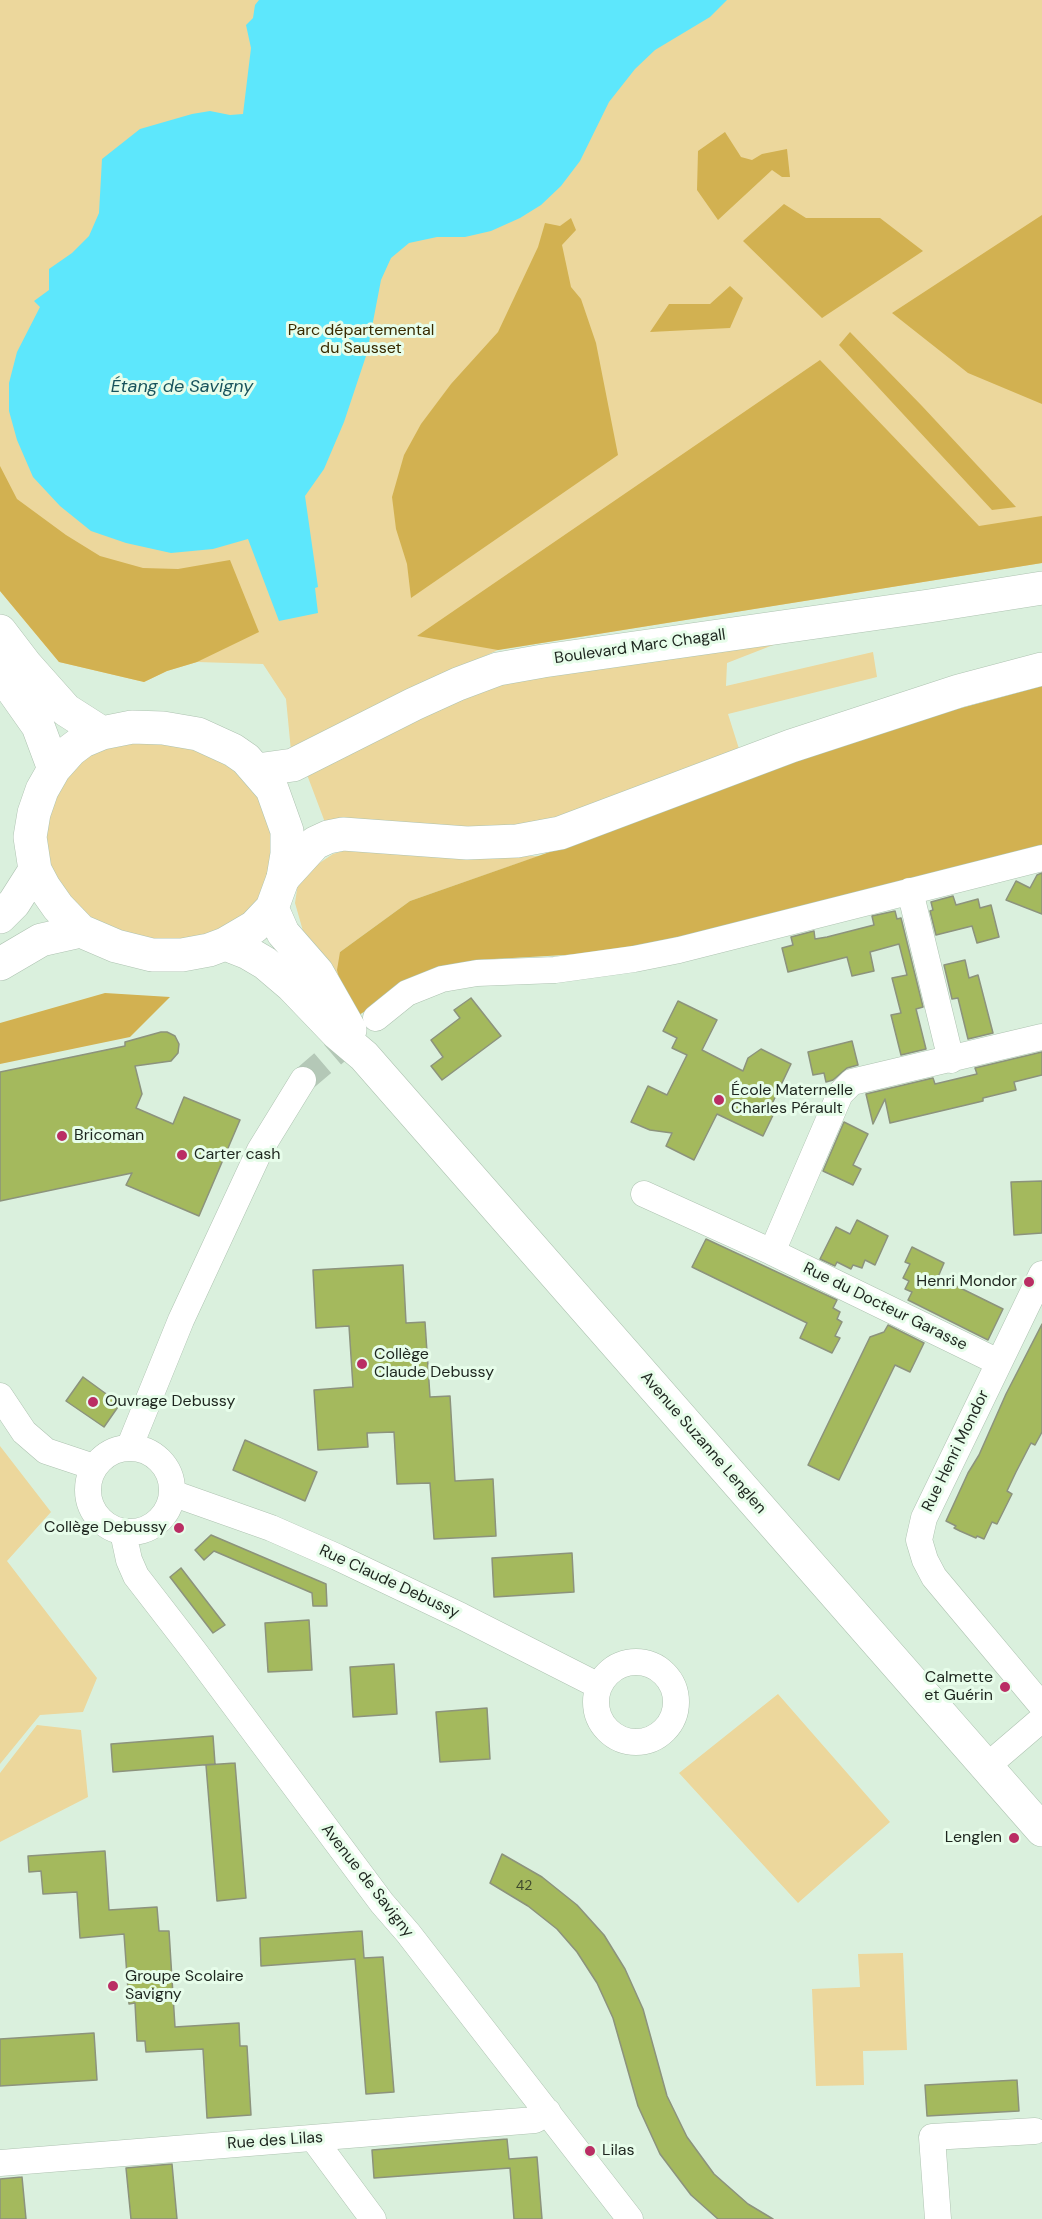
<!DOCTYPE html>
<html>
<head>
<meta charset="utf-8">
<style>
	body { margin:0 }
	canvas { display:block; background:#daf0dd }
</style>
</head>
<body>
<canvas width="1042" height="2219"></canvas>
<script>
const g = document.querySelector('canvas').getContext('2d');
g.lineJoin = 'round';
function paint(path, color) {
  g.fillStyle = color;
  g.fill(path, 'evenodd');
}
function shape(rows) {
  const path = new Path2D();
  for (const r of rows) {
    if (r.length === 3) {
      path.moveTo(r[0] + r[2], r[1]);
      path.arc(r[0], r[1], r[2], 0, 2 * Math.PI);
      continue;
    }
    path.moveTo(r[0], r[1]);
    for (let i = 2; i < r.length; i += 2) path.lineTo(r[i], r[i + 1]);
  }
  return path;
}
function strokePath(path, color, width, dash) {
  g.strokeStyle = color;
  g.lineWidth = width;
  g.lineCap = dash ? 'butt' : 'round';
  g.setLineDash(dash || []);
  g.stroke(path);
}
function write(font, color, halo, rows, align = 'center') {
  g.font = font + ' "DM Sans",sans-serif';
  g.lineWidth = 6;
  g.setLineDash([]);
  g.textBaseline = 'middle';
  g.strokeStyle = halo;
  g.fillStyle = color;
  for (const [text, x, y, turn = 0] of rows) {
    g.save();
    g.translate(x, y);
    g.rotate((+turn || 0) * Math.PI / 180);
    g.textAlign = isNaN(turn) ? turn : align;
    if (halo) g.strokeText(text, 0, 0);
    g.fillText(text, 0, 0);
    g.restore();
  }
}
paint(shape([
	[0,0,1042,0,1042,563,498,650,396,696,291,751,286,699,263,664,197,662,167,671,144,682,59,662,0,591],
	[786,640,727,663,726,686,873,652,877,677,728,714,740,752,524,830,326,825,306,772,445,700,510,679],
	[124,741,188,746,226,765,245,778,268,812,274,837,269,883,259,907,199,941,154,941,97,922,73,902,58,884,47,861,42,834,47,806,69,771,96,750],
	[353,848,459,857,539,856,410,901,340,952,341,986,303,931,295,903,298,883,303,874,333,854],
	[0,1446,51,1512,7,1561,97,1678,83,1712,40,1715,0,1764],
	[778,1694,890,1822,798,1903,679,1773],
	[37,1725,81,1730,88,1797,0,1842,0,1773],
	[903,1953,907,2050,863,2051,864,2085,816,2086,812,1989,860,1987,858,1954]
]), '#ecd79c');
paint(shape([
	[725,132,741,157,752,160,762,154,787,149,790,177,782,177,772,170,718,220,697,190,698,151],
	[784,204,806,218,880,218,923,251,822,318,743,241],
	[1042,215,1042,404,968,373,892,313],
	[571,218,576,230,562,245,571,287,581,299,596,343,618,455,411,598,407,564,396,529,392,497,404,455,421,424,451,384,498,332,538,247,545,223,560,226],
	[730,286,743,298,730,328,650,332,669,304,710,304],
	[850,332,922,406,1016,507,992,510,839,345],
	[820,360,979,526,1042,516,1042,563,498,650,417,636],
	[0,466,17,499,66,535,100,556,143,568,178,569,230,560,259,632,197,662,167,671,144,682,59,662,0,591],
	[1042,686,1042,853,635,951,477,960,419,977,359,1015,341,986,337,970,340,952,410,901,581,841,787,763,950,711],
	[105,993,170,997,130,1037,0,1064,0,1023]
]), '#d2b151');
paint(shape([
	[259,0,727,0,710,17,655,50,635,69,609,102,580,161,561,186,541,205,520,218,491,231,465,237,437,237,409,243,391,258,381,280,367,353,344,422,324,469,305,496,318,587,315,588,318,613,279,621,248,539,213,549,171,553,126,543,91,531,60,506,33,477,17,440,9,411,9,383,17,352,40,307,34,301,49,290,49,269,72,253,89,236,99,213,102,159,140,129,192,114,210,111,230,115,243,114,251,48,246,25,253,18,255,5]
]), '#5de7fc');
const building = shape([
	[1042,873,1042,914,1006,900,1016,881,1030,888,1037,875,1042,873],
	[953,896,956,905,978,899,980,908,991,905,999,937,977,943,972,926,936,935,930,911,933,910,931,902,953,896],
	[895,911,897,919,901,918,923,1007,916,1009,926,1049,901,1055,891,1015,901,1013,892,978,907,975,899,944,870,952,874,971,852,976,847,957,788,972,782,948,793,945,791,937,814,931,815,939,827,937,874,925,872,916,895,911],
	[965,960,969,978,978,975,993,1033,968,1039,958,998,952,999,944,965,965,960],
	[471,998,501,1036,442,1080,431,1066,443,1057,431,1040,460,1018,454,1010,471,998],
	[678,1001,717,1020,702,1050,743,1071,748,1058,761,1049,791,1064,771,1106,776,1109,763,1136,717,1114,694,1160,666,1146,672,1133,650,1130,631,1122,648,1086,667,1095,687,1055,672,1048,677,1038,663,1031,678,1001],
	[161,1032,167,1032,175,1036,179,1044,178,1053,171,1061,135,1066,142,1094,136,1108,173,1124,184,1097,240,1120,199,1216,126,1185,132,1173,0,1201,0,1072,125,1046,125,1042,161,1032],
	[852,1041,858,1065,847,1068,833,1080,826,1082,824,1073,813,1075,808,1052,852,1041],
	[1042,1052,1042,1075,1014,1082,1016,1090,983,1098,983,1101,890,1123,885,1099,873,1124,866,1094,933,1078,935,1084,977,1074,975,1068,1042,1052],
	[844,1122,868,1134,853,1165,861,1169,853,1185,823,1171,844,1122],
	[1042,1181,1042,1233,1014,1235,1011,1182,1042,1181],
	[857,1220,888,1236,875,1265,865,1260,862,1268,853,1265,851,1269,837,1262,835,1266,820,1259,836,1227,850,1234,857,1220],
	[706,1239,837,1300,833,1308,840,1312,837,1319,842,1322,835,1336,840,1338,832,1353,800,1338,807,1323,692,1267,706,1239],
	[912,1247,944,1263,938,1277,1003,1309,988,1340,908,1300,912,1292,905,1289,909,1281,903,1278,910,1264,905,1262,912,1247],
	[403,1265,406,1323,425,1322,430,1397,450,1396,455,1481,493,1479,496,1536,434,1539,430,1483,397,1484,394,1432,367,1433,368,1447,318,1450,314,1390,353,1387,349,1326,316,1328,313,1270,403,1265],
	[1042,1324,1042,1432,1035,1445,1031,1443,1016,1472,1007,1491,1012,1494,997,1524,992,1522,984,1539,977,1536,976,1538,960,1531,954,1528,956,1526,946,1521,968,1473,979,1455,1006,1394,1042,1324],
	[888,1325,924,1343,910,1372,895,1365,839,1480,808,1465,870,1337,884,1332,888,1325],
	[83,1377,120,1404,104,1427,66,1401,83,1377],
	[245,1440,317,1472,305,1501,233,1470,245,1440],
	[211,1535,326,1584,327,1606,313,1606,312,1593,214,1551,204,1560,195,1550,211,1535],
	[572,1553,574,1592,494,1597,492,1558,572,1553],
	[181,1568,225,1625,213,1633,170,1577,181,1568],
	[309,1620,312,1670,268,1672,265,1623,309,1620],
	[394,1664,397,1714,353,1717,350,1667,394,1664],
	[487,1708,490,1759,440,1762,436,1712,487,1708],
	[213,1736,215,1764,113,1772,111,1744,213,1736],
	[235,1763,246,1898,217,1901,206,1765,235,1763],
	[105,1851,109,1910,157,1907,159,1931,169,1931,175,2027,239,2023,240,2046,247,2046,251,2115,207,2118,203,2049,146,2052,145,2041,137,2041,135,2003,129,2004,124,1934,80,1938,77,1892,43,1894,41,1871,29,1872,28,1856,105,1851],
	[502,1854,542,1877,577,1905,604,1935,625,1969,643,2009,667,2096,687,2137,714,2174,748,2204,773,2219,718,2219,691,2195,660,2154,638,2106,613,2018,597,1983,577,1952,557,1929,528,1906,490,1883,502,1854],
	[362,1931,364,1958,383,1957,394,2092,366,2094,355,1959,261,1966,260,1938,362,1931],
	[94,2033,97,2080,0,2086,0,2039,94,2033],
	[1017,2080,1019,2111,927,2116,925,2085,1017,2080],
	[507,2139,509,2159,537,2157,542,2219,514,2219,510,2168,374,2178,372,2150,507,2139],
	[172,2164,177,2219,131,2219,126,2168,172,2164],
	[22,2177,26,2219,0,2219,0,2179,22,2177]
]);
paint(building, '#a4b95d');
strokePath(building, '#8c937c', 1.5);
strokePath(shape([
	[303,1080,360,1031]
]), '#b4c8b7', 26, [26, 13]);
const minor = shape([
	[910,891,951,1060],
	[376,1018,407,993,442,979,477,973,555,970,634,959,679,950,1042,858],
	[644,1194,772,1252],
	[1042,1274,924,1518,919,1540,925,1560,934,1577,1042,1706],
	[998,1362,772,1252,840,1094,852,1082,1042,1037],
	[0,1396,24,1432,46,1451,94,1467],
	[129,1448,181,1320,260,1150,303,1080],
	[130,1490,42],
	[172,1493,271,1528,337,1557,461,1616,599,1686],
	[123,1532,129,1560,136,1576,194,1651,382,1903,408,1933,630,2219],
	[636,1702,40],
	[986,1767,1042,1719],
	[313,2138,373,2219],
	[0,2163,535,2120,548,2112],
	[938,2219,932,2137,1035,2131]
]);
const major = shape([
	[0,631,26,665,66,710,102,733],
	[0,672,38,726,54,769],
	[132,727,163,728,198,734,233,750,246,759,272,789,287,831,287,854,283,878,272,908,254,927,225,944,209,950,182,955,152,955,116,946,81,931,58,907,44,887,35,870,30,837,34,813,42,790,54,769,71,750,83,741,102,733,132,727],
	[272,908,283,933,317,972,350,1030],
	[0,917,14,903,35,870],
	[225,944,248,953,265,963,292,986,338,1034,364,1056,1042,1830],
	[0,964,41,940,81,931]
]);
const highway = shape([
	[257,770,293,765,414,704,458,684,498,669,543,661,929,606,1042,588],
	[283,878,315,843,328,837,343,834,467,843,517,841,560,833,791,746,959,691,1042,669]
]);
strokePath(minor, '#aec3b1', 27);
strokePath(major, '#aec3b1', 34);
strokePath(highway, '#aec3b1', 34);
strokePath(minor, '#fff', 26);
strokePath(major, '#fff', 33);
strokePath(highway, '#fff', 33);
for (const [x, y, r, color] of [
	[719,1100,6,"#ba2e64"],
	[62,1136,6,"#ba2e64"],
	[182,1155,6,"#ba2e64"],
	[1029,1282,6,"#ba2e64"],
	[362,1364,6,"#ba2e64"],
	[93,1402,6,"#ba2e64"],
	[179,1528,6,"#ba2e64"],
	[1005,1687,6,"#ba2e64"],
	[1014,1838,6,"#ba2e64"],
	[113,1986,6,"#ba2e64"],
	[590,2151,6,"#ba2e64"]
]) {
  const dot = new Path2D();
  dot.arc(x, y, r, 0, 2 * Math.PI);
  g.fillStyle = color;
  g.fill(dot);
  strokePath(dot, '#e7fdea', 2);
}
write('14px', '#404b2e', null, [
	["42",524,1886]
]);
write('16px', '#372a00', '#e7fdea', [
	["Parc départemental",361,331],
	["du Sausset",361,349]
]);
write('16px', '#1e261f', '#e7fdea', [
	["Boulevard Marc Chagall",640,647,-8],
	["Rue du Docteur Garasse",885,1307,26],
	["Avenue Suzanne Lenglen",703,1443,49],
	["Rue Henri Mondor",956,1451,-64],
	["Rue Claude Debussy",389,1582,25],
	["Avenue de Savigny",367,1881,52],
	["Rue des Lilas",275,2141,-4]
]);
write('16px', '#1e261f', '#e7fdea', [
	["École Maternelle",731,1091],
	["Charles Pérault",731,1109],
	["Bricoman",74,1136],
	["Carter cash",194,1155],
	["Henri Mondor",1017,1282,"right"],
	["Collège",374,1355],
	["Claude Debussy",374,1373],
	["Ouvrage Debussy",105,1402],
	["Collège Debussy",167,1528,"right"],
	["Calmette",993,1678,"right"],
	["et Guérin",993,1696,"right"],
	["Lenglen",1002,1838,"right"],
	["Groupe Scolaire",125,1977],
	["Savigny",125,1995],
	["Lilas",602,2151]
], 'left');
write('italic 18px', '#18535c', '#e7fdea', [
	["Étang de Savigny",182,387]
]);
</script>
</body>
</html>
